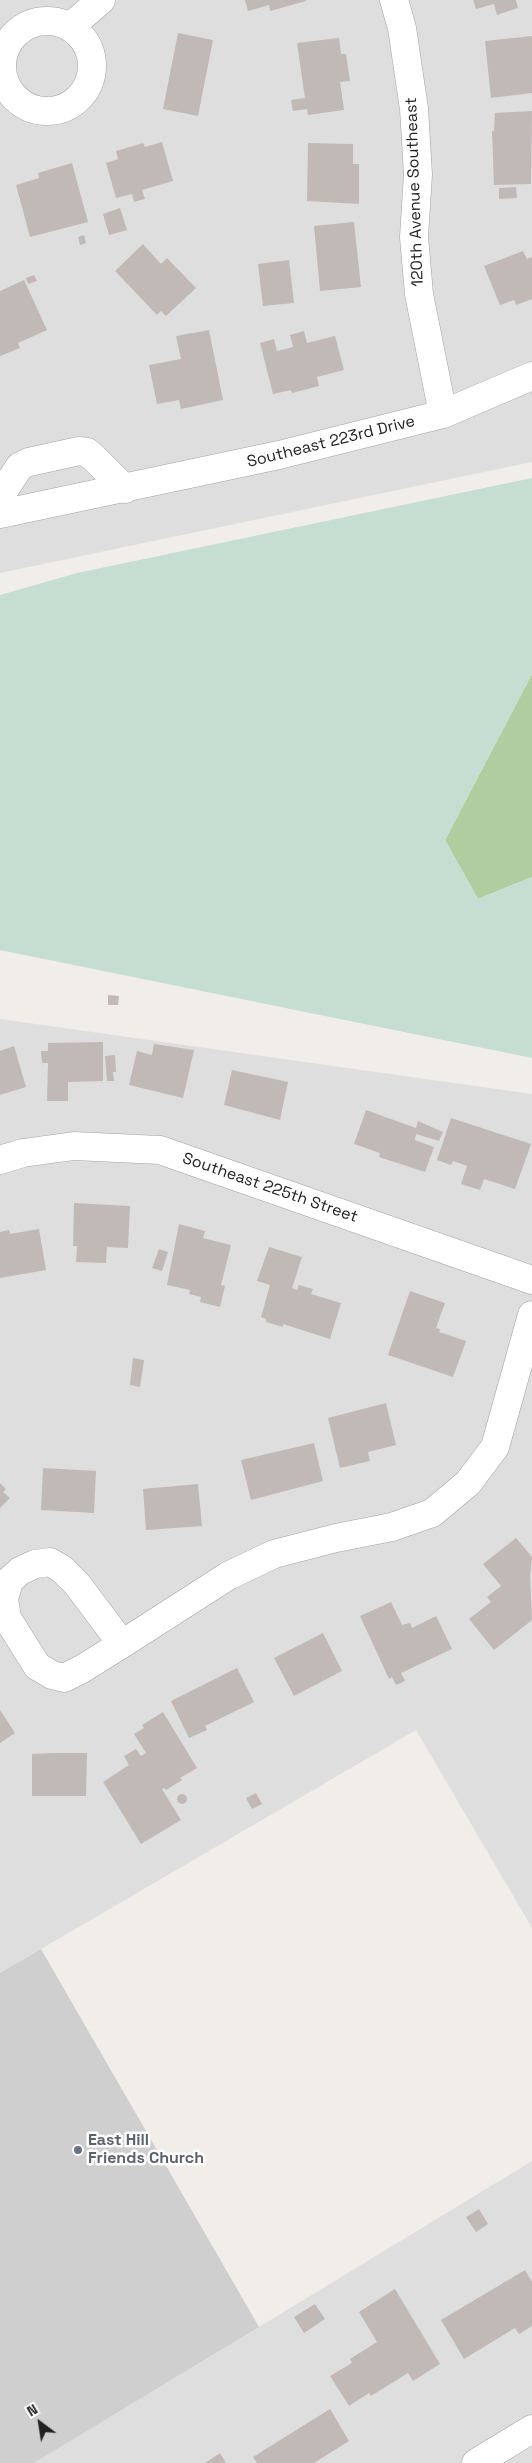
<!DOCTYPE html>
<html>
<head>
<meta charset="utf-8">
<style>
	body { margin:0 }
	#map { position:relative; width:532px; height:2463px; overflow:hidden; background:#f1ede8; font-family:"Space Grotesk",sans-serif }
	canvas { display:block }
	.north { position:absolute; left:15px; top:2398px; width:50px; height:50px; -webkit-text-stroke:4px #fff; paint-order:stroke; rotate:329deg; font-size:14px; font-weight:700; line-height:20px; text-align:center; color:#212121 }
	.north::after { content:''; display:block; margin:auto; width:18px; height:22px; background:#212121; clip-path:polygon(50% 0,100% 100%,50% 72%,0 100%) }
</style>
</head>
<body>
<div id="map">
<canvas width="532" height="2463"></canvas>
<div class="north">N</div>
</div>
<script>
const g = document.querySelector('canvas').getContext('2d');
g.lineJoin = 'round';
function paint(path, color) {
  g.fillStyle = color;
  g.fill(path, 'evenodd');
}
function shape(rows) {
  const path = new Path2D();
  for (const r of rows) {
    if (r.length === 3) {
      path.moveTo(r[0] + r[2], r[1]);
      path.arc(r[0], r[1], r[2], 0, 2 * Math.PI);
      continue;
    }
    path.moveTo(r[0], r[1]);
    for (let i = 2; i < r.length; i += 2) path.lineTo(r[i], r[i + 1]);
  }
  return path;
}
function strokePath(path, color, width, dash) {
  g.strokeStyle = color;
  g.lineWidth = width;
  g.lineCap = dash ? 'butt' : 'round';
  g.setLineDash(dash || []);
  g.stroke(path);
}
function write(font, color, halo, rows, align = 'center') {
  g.font = font + ' "Space Grotesk",sans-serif';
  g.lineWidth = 5;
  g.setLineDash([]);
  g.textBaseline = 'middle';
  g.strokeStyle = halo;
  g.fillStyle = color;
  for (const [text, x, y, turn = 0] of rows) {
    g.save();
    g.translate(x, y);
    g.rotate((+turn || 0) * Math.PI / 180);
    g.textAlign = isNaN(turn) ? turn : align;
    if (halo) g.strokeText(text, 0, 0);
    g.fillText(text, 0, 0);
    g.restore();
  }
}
paint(shape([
	[0,0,532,0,532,462,0,573],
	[0,1019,532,1094,532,1928,416,1730,0,1973],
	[532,2161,532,2463,34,2463,259,2327]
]), '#dfdede');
paint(shape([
	[41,1949,259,2327,34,2463,0,2463,0,1973]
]), '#cfcfcf');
paint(shape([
	[532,674,532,877,478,899,445,840]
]), '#b0cda0');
paint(shape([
	[532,478,532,674,445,840,478,899,532,877,532,1058,0,950,0,595,77,573]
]), '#c6ded1');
paint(shape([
	[245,0,306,0,306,1,270,11,269,5,248,11],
	[473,0,516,0,518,8,497,15,494,4,476,9],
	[178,33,213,40,198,116,163,109],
	[532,36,532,93,491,98,485,41],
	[339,38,341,54,346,54,350,81,340,82,344,110,308,115,307,109,293,111,291,100,305,98,297,43],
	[532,111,531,184,494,185,492,131,494,131,495,113],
	[162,142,173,181,142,190,145,199,134,202,132,194,116,198,106,163,118,159,116,151,143,143,145,147],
	[308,143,353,144,353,164,359,164,359,204,307,201],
	[72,163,88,222,30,237,16,185,39,178,38,173],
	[516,187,517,198,499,199,499,188],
	[120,208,127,230,109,235,103,214],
	[354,222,361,287,320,291,314,226],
	[84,235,86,243,80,245,78,237],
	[143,244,161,264,167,258,196,288,166,316,161,311,157,315,115,271],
	[523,251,527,259,532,257,532,299,516,305,514,300,500,305,484,266],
	[289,260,294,303,263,306,258,264],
	[34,275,37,281,28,284,26,278],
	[24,280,47,330,18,343,20,348,0,356,0,291],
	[209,330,223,400,181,409,179,400,157,404,149,365,181,359,176,336],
	[304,331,307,343,335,336,344,370,317,377,319,386,292,393,291,390,273,394,260,343,274,339,277,351,293,347,290,335],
	[108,995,119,996,118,1005,108,1005],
	[103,1042,103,1081,68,1082,68,1101,47,1101,48,1063,42,1063,41,1051,48,1051,48,1043],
	[154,1044,194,1050,183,1098,129,1085,137,1051,152,1055],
	[14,1046,26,1087,0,1095,0,1051],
	[115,1055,116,1072,113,1072,114,1081,107,1081,105,1056],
	[232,1070,288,1082,280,1120,224,1105],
	[366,1110,416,1128,418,1121,443,1132,439,1141,416,1134,415,1140,434,1147,425,1172,379,1157,380,1153,354,1144],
	[451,1118,531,1144,515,1189,484,1179,480,1190,461,1184,467,1166,453,1161,451,1165,437,1160],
	[74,1203,130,1206,128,1248,107,1247,106,1263,76,1262,77,1246,73,1246],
	[179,1224,205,1231,203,1238,231,1245,221,1285,225,1286,220,1307,200,1302,201,1297,189,1294,190,1290,167,1285],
	[39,1229,46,1270,0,1278,0,1232,9,1230,10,1234],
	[269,1247,302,1257,292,1288,297,1290,299,1285,313,1289,311,1294,341,1303,330,1339,283,1324,283,1327,266,1322,266,1319,261,1317,270,1285,257,1281],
	[159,1249,168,1252,162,1271,152,1268],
	[410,1291,445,1303,436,1328,440,1329,439,1332,466,1341,453,1377,388,1355],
	[133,1358,144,1360,140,1387,130,1385],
	[386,1403,396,1445,368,1452,370,1461,340,1468,328,1418],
	[314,1443,323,1481,251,1500,241,1460],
	[43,1468,96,1471,94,1513,41,1510],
	[0,1483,6,1489,3,1492,10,1498,0,1508],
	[198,1484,202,1526,146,1530,143,1489],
	[516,1538,532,1557,530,1576,532,1620,494,1650,469,1619,491,1602,487,1597,501,1586,483,1564],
	[391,1602,402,1625,410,1623,412,1628,436,1616,452,1649,401,1673,405,1681,396,1685,392,1677,389,1679,360,1616],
	[323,1633,342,1671,294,1696,274,1658],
	[237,1668,254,1702,205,1726,207,1730,189,1738,171,1701],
	[0,1710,15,1733,0,1743],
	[163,1712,197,1768,180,1778,182,1780,166,1790,164,1788,162,1789,181,1820,141,1844,103,1782,129,1765,124,1756,136,1749,141,1756,146,1753,134,1734,144,1728,142,1725],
	[52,1753,87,1753,86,1796,32,1796,32,1754],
	[256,1793,262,1804,252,1809,246,1798],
	[182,1799,5],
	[479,2209,488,2224,476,2232,466,2217],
	[525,2270,532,2282,532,2326,519,2334,515,2328,464,2359,441,2320],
	[395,2289,440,2364,413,2381,408,2373,371,2396,369,2393,349,2406,330,2376,352,2363,350,2359,377,2342,359,2312],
	[315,2304,325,2319,304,2333,294,2317],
	[330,2409,349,2441,314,2463,257,2463,253,2457],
	[220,2453,226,2463,205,2463]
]), '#c1b9b5');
const minor = shape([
	[394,0,402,28,414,109,418,174,414,237,419,294,443,414],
	[47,66,45],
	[70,27,101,0],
	[0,496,20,466,29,462,79,451,87,452,94,458,125,489],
	[0,514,279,455,443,414,532,376],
	[0,1160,23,1153,74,1146,160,1150,532,1280],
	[122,1644,77,1584,62,1569,50,1562,35,1564,20,1571,9,1581,4,1599,7,1618,37,1666,52,1675,64,1678,82,1669,122,1644,228,1576,274,1554,336,1538,392,1527,432,1513,468,1483,495,1447,532,1315],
	[476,2463,532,2429]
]);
strokePath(minor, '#a2a2a2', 29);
strokePath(minor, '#fff', 28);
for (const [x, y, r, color] of [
	[78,2150,5,"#6b7280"]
]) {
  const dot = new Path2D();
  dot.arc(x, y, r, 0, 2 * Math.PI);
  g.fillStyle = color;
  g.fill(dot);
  strokePath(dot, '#fff', 2);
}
write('16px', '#212121', '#fff', [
	["120th Avenue Southeast",415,192,-92],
	["Southeast 223rd Drive",331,442,-14],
	["Southeast 225th Street",270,1188,19]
]);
write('bold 16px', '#5b616d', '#fff', [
	["East Hill",88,2141],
	["Friends Church",88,2159]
], 'left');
</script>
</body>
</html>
